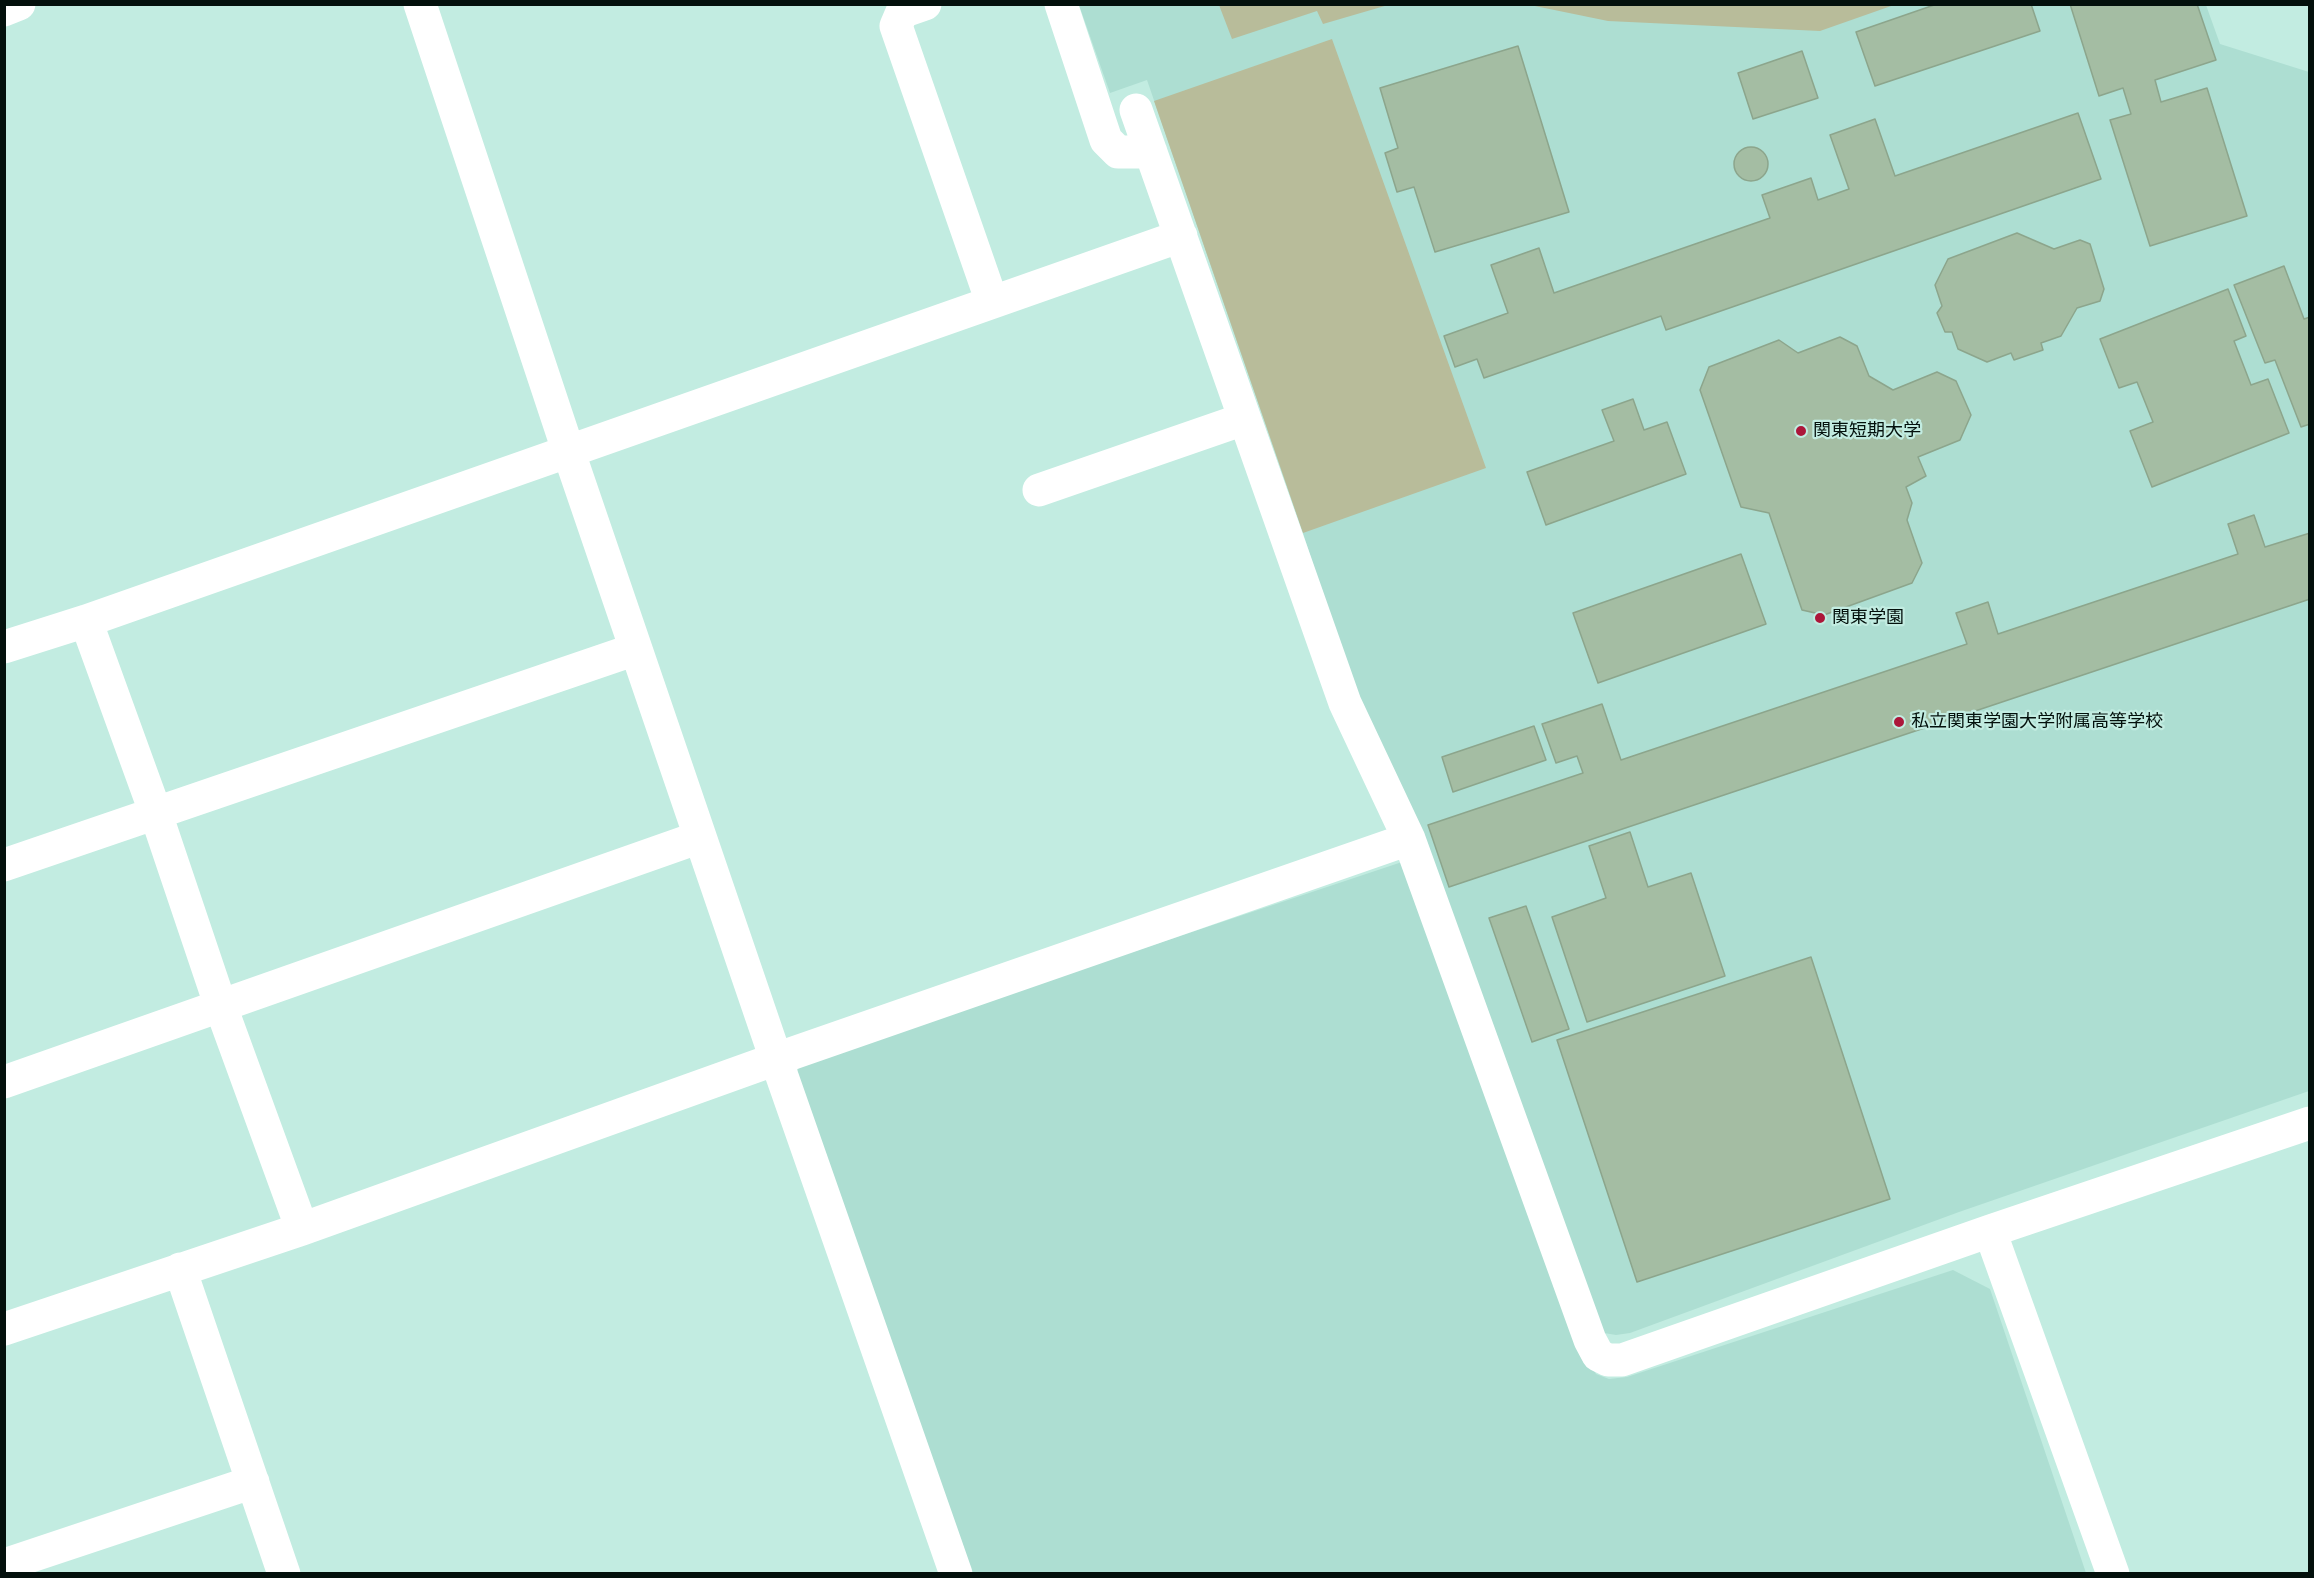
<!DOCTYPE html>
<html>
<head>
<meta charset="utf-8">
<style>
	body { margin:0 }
	#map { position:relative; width:2314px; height:1578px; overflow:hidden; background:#c2ece1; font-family:"DM Sans",sans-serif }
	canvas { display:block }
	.frame { position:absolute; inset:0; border:6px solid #03100c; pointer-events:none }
</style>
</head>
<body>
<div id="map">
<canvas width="2314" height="1578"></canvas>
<div class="frame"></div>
</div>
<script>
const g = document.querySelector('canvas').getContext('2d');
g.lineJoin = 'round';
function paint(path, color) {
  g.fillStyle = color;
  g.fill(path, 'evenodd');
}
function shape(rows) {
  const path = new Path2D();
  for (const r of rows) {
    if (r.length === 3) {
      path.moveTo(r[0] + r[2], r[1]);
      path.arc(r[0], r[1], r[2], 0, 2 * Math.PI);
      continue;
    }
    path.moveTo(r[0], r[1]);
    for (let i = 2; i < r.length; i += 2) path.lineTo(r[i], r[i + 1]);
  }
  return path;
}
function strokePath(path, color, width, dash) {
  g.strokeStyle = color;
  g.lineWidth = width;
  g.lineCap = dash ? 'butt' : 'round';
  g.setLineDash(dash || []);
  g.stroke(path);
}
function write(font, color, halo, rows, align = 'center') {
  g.font = font + ' "DM Sans","Noto Sans JP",sans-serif';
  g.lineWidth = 4.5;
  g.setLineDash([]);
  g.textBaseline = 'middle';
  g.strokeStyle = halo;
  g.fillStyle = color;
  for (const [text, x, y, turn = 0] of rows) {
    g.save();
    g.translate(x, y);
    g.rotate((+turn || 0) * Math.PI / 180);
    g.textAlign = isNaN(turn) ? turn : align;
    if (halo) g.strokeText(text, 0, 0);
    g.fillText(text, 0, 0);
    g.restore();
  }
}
paint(shape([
	[1079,5,2206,5,2220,44,2309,72,2309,1091,1959,1212,1630,1333,1616,1335,1604,1333,1358,704,1303,533,1147,80,1110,93],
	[1405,861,1573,1329,1596,1374,1609,1379,1627,1377,1953,1270,1990,1289,2086,1573,970,1573,795,1075,802,1062]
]), '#added2');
paint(shape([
	[1219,5,1219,4,1388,5,1323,24,1317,11,1232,39],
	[1530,5,1894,4,1894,5,1820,31,1608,21],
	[1332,39,1486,468,1303,533,1154,101]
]), '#b8bc9a');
const building = shape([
	[1937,4,2031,4,2040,31,1875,86,1856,32,1937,4],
	[2070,4,2197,4,2216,60,2155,80,2161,102,2207,88,2247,216,2150,246,2110,120,2131,114,2123,88,2099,96,2070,4],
	[1518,46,1569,212,1435,252,1414,187,1397,192,1385,153,1398,148,1380,88,1518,46],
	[1802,51,1818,98,1753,119,1738,73,1802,51],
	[2078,113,2101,179,1666,330,1661,316,1484,378,1477,359,1455,367,1444,336,1508,313,1491,265,1539,248,1554,293,1770,218,1762,195,1811,178,1818,200,1849,189,1830,135,1875,119,1895,176,2078,113],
	[1751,164,17],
	[2017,233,2054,249,2080,240,2090,244,2104,289,2100,301,2077,308,2061,336,2041,343,2043,350,2014,360,2011,353,1987,362,1958,349,1952,332,1945,332,1937,313,1942,306,1935,285,1948,259,2017,233],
	[2284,266,2304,319,2310,317,2310,424,2301,427,2275,360,2265,363,2234,285,2284,266],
	[2228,289,2246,336,2234,341,2251,385,2268,379,2289,433,2152,487,2130,431,2153,422,2137,382,2119,388,2100,339,2228,289],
	[1840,337,1857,346,1869,376,1893,390,1937,372,1956,381,1971,415,1960,440,1918,457,1926,476,1906,487,1912,503,1907,520,1922,563,1912,583,1824,615,1802,610,1769,513,1741,507,1700,390,1709,367,1779,340,1798,353,1840,337],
	[1633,399,1644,430,1667,422,1686,474,1546,525,1527,472,1614,441,1602,410,1633,399],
	[2254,515,2265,547,2310,533,2310,599,1449,887,1428,825,1583,773,1577,756,1556,763,1542,724,1602,704,1621,760,1967,644,1956,613,1988,602,1998,634,2238,554,2228,524,2254,515],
	[1741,554,1766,624,1598,683,1573,613,1741,554],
	[1534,726,1546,760,1453,792,1442,757,1534,726],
	[1630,832,1648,887,1691,873,1725,976,1587,1022,1552,917,1606,898,1589,846,1630,832],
	[1526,906,1569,1029,1532,1042,1489,918,1526,906],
	[1811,957,1890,1199,1637,1282,1557,1040,1811,957]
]);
paint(building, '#a4bda3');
strokePath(building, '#8ca58c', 1.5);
strokePath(shape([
	[420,4,568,450,776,1059,956,1574],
	[925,4,902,12,896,26,992,302],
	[1061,4,1106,140,1118,152,1151,152],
	[4,10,19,4],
	[1136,110,1345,703,1409,839,1590,1340,1598,1355,1608,1360,1622,1360,1990,1231,2310,1123],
	[1039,490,1244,419],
	[86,621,156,814,221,1007,302,1229],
	[4,647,86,621,1181,236],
	[4,865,636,649],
	[4,1082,700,837],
	[1990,1231,2113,1574],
	[180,1269,284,1574],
	[4,1329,302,1229,776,1059,1409,839],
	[4,1565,253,1482]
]), '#fff', 33);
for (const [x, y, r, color] of [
	[1801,431,6,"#ac173a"],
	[1820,618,6,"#ac173a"],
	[1899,722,6,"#ac173a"]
]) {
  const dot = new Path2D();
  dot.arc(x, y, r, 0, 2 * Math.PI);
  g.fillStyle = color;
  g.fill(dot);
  strokePath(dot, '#c2ece1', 2);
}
write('18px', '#03100c', '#c2ece1', [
	["関東短期大学",1813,431],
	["関東学園",1832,618],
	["私立関東学園大学附属高等学校",1911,722]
], 'left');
</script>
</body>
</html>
